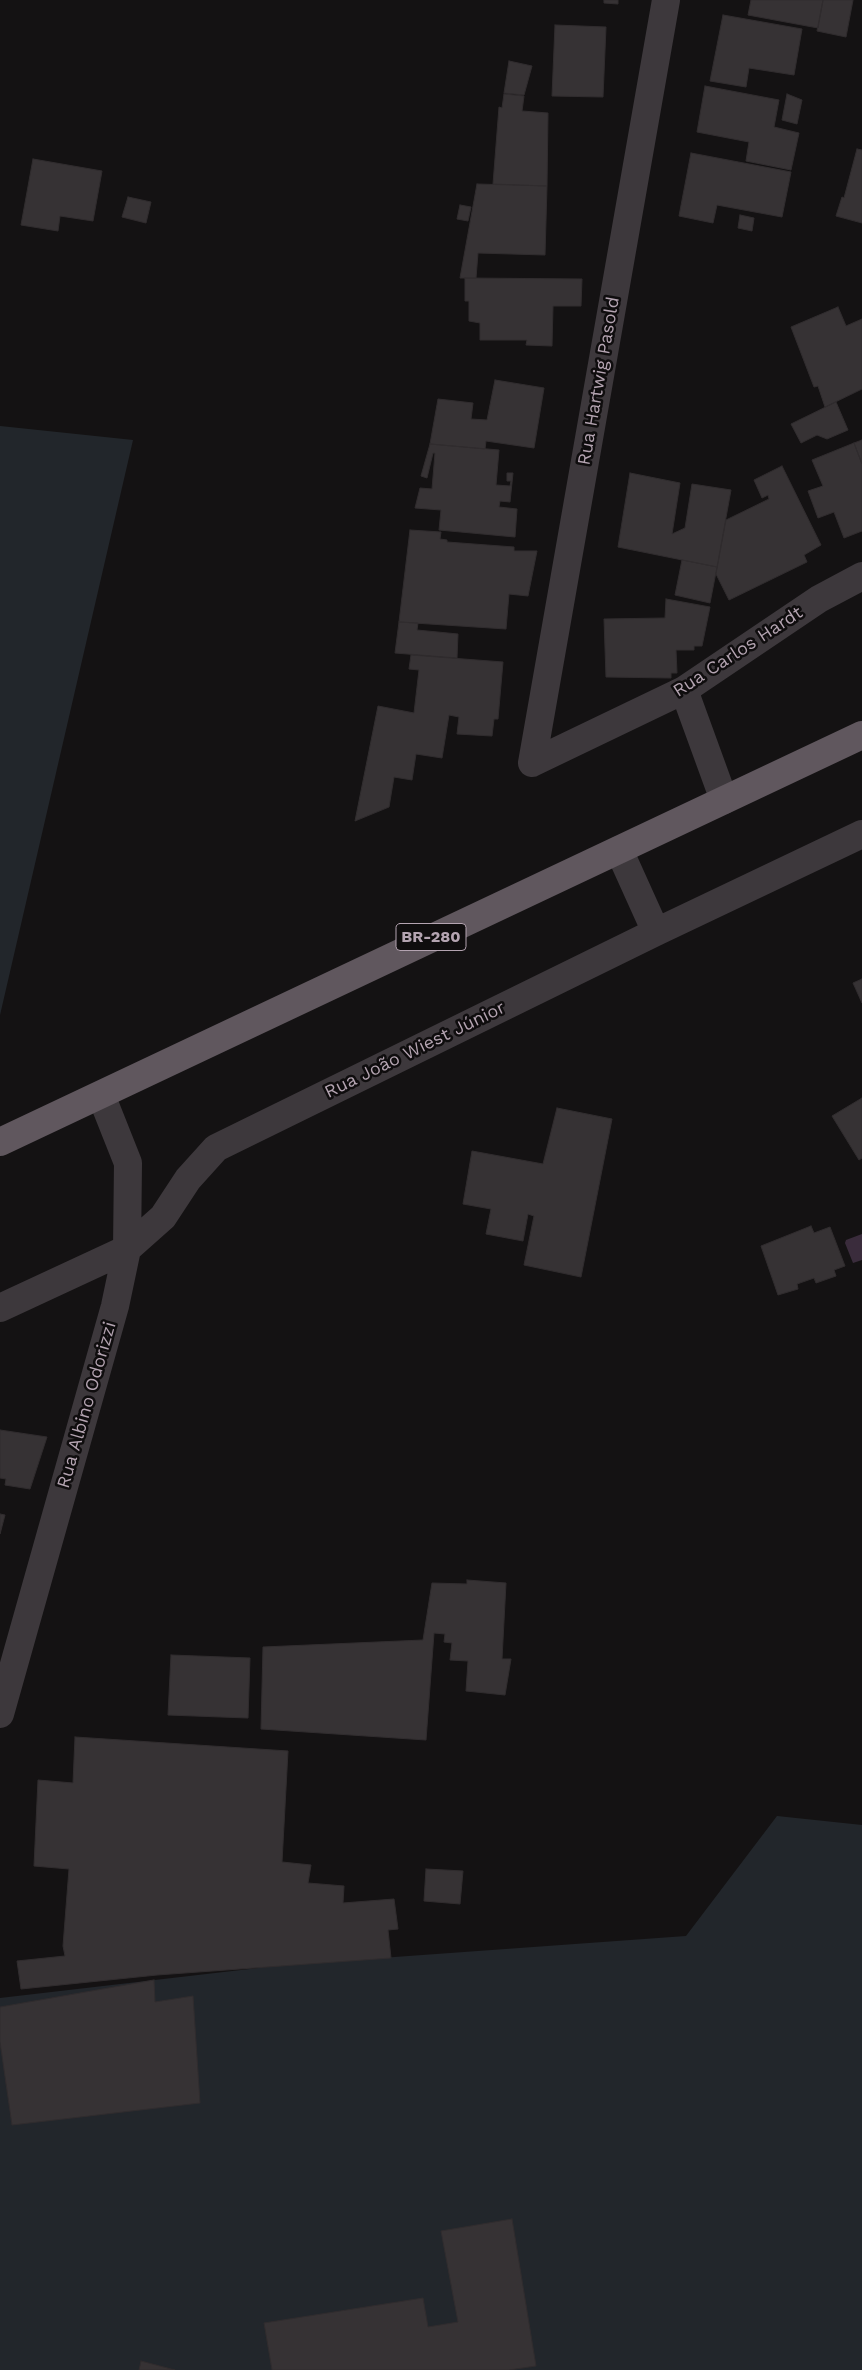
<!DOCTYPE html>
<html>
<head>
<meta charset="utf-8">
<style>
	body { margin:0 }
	canvas { display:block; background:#141213 }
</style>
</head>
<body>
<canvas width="862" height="2370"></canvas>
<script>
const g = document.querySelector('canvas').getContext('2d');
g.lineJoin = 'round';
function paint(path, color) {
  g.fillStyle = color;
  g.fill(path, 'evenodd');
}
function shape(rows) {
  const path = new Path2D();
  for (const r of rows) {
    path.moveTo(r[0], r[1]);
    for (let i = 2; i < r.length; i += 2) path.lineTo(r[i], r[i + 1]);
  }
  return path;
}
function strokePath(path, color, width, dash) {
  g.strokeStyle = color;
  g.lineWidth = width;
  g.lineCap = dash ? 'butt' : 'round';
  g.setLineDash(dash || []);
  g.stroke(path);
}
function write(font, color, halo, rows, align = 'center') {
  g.font = font + ' "Work Sans",sans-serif';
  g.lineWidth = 5;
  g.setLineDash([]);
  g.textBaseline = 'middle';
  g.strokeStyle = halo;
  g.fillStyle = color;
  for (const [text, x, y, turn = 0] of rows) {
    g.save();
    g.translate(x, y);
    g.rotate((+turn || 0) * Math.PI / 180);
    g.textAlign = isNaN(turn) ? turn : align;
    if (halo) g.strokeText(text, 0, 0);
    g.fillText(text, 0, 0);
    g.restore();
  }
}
paint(shape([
	[0,426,133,440,0,1015],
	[777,1816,862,1825,862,2370,0,2370,0,1998,284,1965,686,1936]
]), '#22262b');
paint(shape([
	[862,1234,862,1260,853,1263,845,1243,846,1240]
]), '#3a2c3c');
const building = shape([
	[604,0,618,0,618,4,604,3,604,0],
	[751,0,823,0,818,28,748,15,751,0],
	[823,0,853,0,846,37,817,31,823,0],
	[723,15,802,29,794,75,749,68,746,87,710,81,723,15],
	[555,25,606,27,603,97,552,96,555,25],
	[509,61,532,66,524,95,504,93,509,61],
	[705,86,779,100,774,127,799,133,791,170,746,161,749,142,697,132,705,86],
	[504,94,524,96,522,111,548,113,547,186,493,184,499,107,502,108,504,94],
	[787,94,802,100,797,124,782,120,787,94],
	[857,149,862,150,862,223,836,216,842,197,844,198,857,149],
	[691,153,791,172,782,217,717,205,713,223,679,216,691,153],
	[33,159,102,171,93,221,60,216,58,231,21,225,33,159],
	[477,184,547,186,545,255,478,253,476,278,460,278,477,184],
	[128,197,151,202,146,223,122,217,128,197],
	[460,205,471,207,468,221,457,219,460,205],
	[740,215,754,218,752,231,738,228,740,215],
	[465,278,582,279,581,306,553,306,552,346,526,345,527,340,480,340,480,323,469,321,469,301,465,301,465,278],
	[838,307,846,326,862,319,862,389,825,407,818,386,814,387,791,327,838,307],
	[495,380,544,388,534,448,486,441,485,449,430,444,438,399,473,403,471,419,487,420,495,380],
	[836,402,848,430,827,439,817,435,801,443,791,424,836,402],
	[862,440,862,464,854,443,862,440],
	[854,443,862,464,862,531,844,538,834,512,818,518,808,491,823,486,812,460,854,443],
	[430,444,499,450,496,485,510,486,511,481,507,481,507,473,513,473,510,502,500,501,499,507,517,509,515,537,439,530,441,510,415,508,420,488,432,489,435,453,433,453,427,478,421,476,430,444],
	[782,466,821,545,804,555,807,562,729,600,716,574,726,520,769,499,768,495,762,498,754,480,782,466],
	[630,473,680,483,672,534,685,528,692,484,731,490,717,567,618,547,630,473],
	[410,530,441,532,440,539,447,540,447,542,514,547,514,551,537,551,528,596,509,594,506,629,399,622,410,530],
	[682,560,717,567,710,603,675,595,682,560],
	[666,599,710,607,702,646,694,646,694,650,676,650,677,673,671,673,671,678,606,677,604,619,665,618,666,599],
	[399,622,418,623,417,630,458,634,457,658,395,653,399,622],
	[411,655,503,662,498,719,494,719,492,736,457,734,459,717,449,715,442,758,416,754,412,780,394,777,389,807,355,821,378,706,414,713,419,670,409,669,411,655],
	[862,979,862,1003,853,983,862,979],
	[862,1098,862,1158,859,1160,832,1116,862,1098],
	[557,1108,612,1119,581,1277,524,1265,534,1216,528,1214,523,1241,486,1234,491,1209,463,1204,472,1151,543,1164,557,1108],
	[811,1226,814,1233,830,1227,845,1266,834,1270,836,1276,816,1283,814,1278,797,1284,798,1289,778,1295,761,1246,811,1226],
	[0,1430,47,1437,30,1489,5,1485,6,1479,0,1478,0,1430],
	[0,1514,5,1515,0,1534,0,1514],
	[467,1580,506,1583,502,1659,511,1659,505,1695,466,1691,468,1661,450,1660,452,1643,444,1642,445,1634,434,1633,426,1740,261,1729,263,1647,423,1640,432,1583,467,1584,467,1580],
	[171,1655,250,1658,248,1718,168,1715,171,1655],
	[75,1737,288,1751,282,1862,311,1865,308,1883,344,1886,343,1903,394,1899,398,1929,388,1930,391,1958,157,1975,21,1989,17,1961,65,1956,63,1946,69,1869,34,1866,38,1780,73,1783,75,1737],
	[426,1869,463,1871,460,1904,424,1901,426,1869],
	[154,1980,155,2002,193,1996,200,2103,12,2125,0,2042,0,2007,154,1980],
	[512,2219,536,2366,509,2370,272,2370,264,2323,423,2298,428,2327,458,2322,441,2231,512,2219],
	[141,2361,175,2370,139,2370,141,2361]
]);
paint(building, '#363234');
strokePath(building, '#302c2e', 1);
strokePath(shape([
	[684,690,724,800],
	[532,763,666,0],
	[532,763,684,690,819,599,862,576],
	[619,850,656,932],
	[0,1308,127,1249,163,1217,188,1179,216,1148,656,932,862,834],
	[0,1714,115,1306,127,1249,128,1163,101,1095]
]), '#3d383c', 28);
strokePath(shape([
	[0,1142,862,735]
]), '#60575e', 28);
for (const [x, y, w] of [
	[431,937,70]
]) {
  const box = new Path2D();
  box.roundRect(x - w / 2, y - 13.5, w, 27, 4);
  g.fillStyle = '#0f0d0e';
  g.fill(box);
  strokePath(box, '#b4a4b1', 1);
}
write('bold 16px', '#b4a4b1', null, [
	["BR-280",431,937]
]);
write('18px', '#b4a4b1', '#0f0d0e', [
	["Rua Hartwig Pasold",599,381,-80],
	["Rua Carlos Hardt",738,652,-33],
	["Rua João Wiest Júnior",415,1050,-26],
	["Rua Albino Odorizzi",87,1405,-74]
]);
</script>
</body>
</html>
